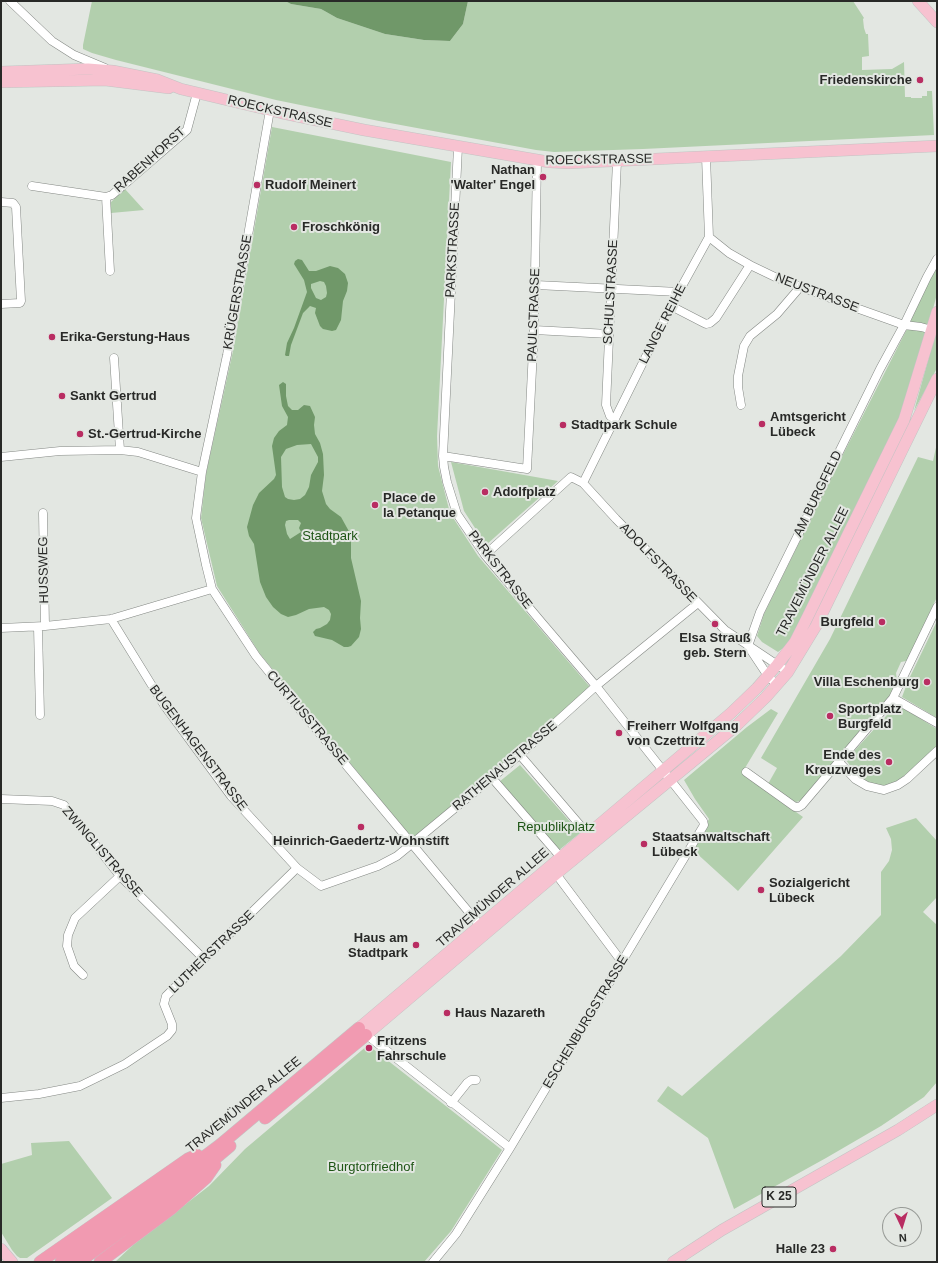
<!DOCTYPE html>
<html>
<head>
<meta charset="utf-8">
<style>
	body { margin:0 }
	#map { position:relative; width:938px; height:1263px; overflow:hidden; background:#e3e7e2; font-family:Helvetica,sans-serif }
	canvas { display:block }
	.frame { position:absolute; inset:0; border:2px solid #282927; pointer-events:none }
	.north { position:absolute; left:882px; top:1207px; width:40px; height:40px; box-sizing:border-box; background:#e3e7e2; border:1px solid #989b97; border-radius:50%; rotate:176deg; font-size:11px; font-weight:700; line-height:16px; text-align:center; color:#282927 }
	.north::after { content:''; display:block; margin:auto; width:14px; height:18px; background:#b92d62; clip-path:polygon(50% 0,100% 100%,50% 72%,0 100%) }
</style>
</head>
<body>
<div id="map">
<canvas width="938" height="1263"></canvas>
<div class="frame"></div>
<div class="north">N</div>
</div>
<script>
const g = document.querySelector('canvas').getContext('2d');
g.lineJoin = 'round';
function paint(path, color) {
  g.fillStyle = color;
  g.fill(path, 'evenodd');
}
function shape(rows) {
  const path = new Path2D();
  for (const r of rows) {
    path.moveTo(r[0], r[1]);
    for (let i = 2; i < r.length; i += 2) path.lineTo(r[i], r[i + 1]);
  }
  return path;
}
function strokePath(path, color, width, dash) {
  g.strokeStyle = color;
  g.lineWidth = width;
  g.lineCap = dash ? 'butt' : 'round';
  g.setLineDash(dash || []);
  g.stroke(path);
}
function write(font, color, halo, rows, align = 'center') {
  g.font = font + ' Helvetica,sans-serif';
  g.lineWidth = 4;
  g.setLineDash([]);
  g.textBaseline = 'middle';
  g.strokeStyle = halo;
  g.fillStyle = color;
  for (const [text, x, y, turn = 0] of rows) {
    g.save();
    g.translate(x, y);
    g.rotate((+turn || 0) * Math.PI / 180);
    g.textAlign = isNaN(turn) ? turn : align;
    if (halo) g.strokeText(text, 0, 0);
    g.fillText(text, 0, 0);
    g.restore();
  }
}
paint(shape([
	[92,1,285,1,291,4,321,9,337,18,385,34,424,40,450,41,463,24,468,1,853,1,864,18,863,19,864,28,866,34,868,34,869,56,862,57,862,70,892,69,904,62,905,97,911,97,911,98,922,98,922,96,927,96,927,91,932,91,934,135,643,149,554,152,536,150,379,121,276,100,116,60,92,53,83,49,83,45],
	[272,127,451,162,437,436,438,466,450,513,478,556,590,687,517,753,412,838,260,654,217,586,201,518,206,474,233,351],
	[125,189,144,210,111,213,110,203],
	[937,266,937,294,906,409,830,563,787,645,778,652,762,642,757,636,764,614,829,482,907,329,930,276],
	[937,328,937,368,914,411],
	[937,443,937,597,909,657,906,661,901,662,896,673,897,681,893,692,803,800,796,802,790,800,768,784,777,768,761,758,830,639,918,457,933,461],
	[451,462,558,481,486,545,464,511],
	[937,621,937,718,902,697,908,681],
	[897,704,937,729,937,747,895,784,877,788,859,778,846,760],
	[771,709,778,713,742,773,803,817,738,891,693,850,709,819,695,799,684,780,747,727],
	[520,765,580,833,558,851,499,782],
	[916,818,937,841,937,897,923,912,937,925,937,1082,924,1097,881,1126,826,1158,734,1209,708,1138,657,1101,668,1086,682,1096,841,956,881,915,881,872,889,861,892,850,891,839,886,828],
	[368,1045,502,1150,451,1231,424,1262,115,1262,133,1245,209,1186,245,1149],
	[69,1141,112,1198,27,1258,20,1258,17,1256,12,1250,1,1232,1,1164,32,1155,31,1143]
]), '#b2cfad');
paint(shape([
	[285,1,468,1,463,24,450,41,424,40,385,34,337,18,321,9,291,4],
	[298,259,302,260,309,271,316,271,330,266,338,268,345,274,348,283,347,291,343,301,341,320,336,330,332,331,323,329,320,326,315,313,316,308,310,306,303,313,291,345,289,356,286,356,285,355,287,343,294,328,307,292,304,280,294,264,295,261],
	[320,281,324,282,326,286,327,293,326,297,321,300,316,298,311,288,311,284],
	[283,382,286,384,286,396,288,406,292,410,298,410,304,405,310,406,315,417,314,425,315,434,320,443,323,454,324,475,322,491,326,504,330,509,341,517,351,535,351,558,361,601,360,618,361,629,359,637,351,646,348,647,344,647,332,640,315,636,313,632,316,629,320,628,327,624,330,620,331,614,329,610,324,607,309,609,296,615,288,617,281,614,273,607,266,597,260,582,254,544,249,536,247,527,253,505,259,493,274,479,276,475,272,446,274,438,279,431,287,425,288,417,282,406,279,385],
	[311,444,318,457,318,462,311,475,309,487,305,495,300,499,294,500,288,499,285,497,282,487,281,457,286,449,297,445],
	[289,520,298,520,301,523,299,528,301,532,290,539,287,534,285,525,286,521]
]), '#709869');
const minor = shape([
	[10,1,52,41,74,55,105,68],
	[270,110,227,355,202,472,196,518,206,565,212,589,256,656,290,698,483,929],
	[32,186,106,197,112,195,187,130,197,93],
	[106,197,110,271],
	[1,202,13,203,16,207,21,301,20,303,1,304],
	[709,237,729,253,750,265,775,277,859,309,904,325,921,327,932,330],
	[536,285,679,292],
	[671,306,702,322,706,324,710,323,716,318,750,265],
	[534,330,609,334],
	[114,358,120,450],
	[741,405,738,387,738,376,744,346,750,336,777,314,801,286],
	[615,419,610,416,606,405,617,161],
	[443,456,527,469,534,330,537,161],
	[1,457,60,451,120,450,138,452,202,472],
	[583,483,671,306,709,237,706,157],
	[43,513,45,626],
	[485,555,571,477,583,483,616,519,725,630,788,672],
	[111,619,164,705,231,796,297,868,321,886,378,866,397,856,523,752,596,686,698,603],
	[38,627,40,715],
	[1,628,45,626,111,619,212,589],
	[748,646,760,612,880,369,904,325,927,277,937,259],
	[750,649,768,676,777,685],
	[893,698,937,723],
	[520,755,591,838],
	[839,762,855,779,867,786,884,790,898,785,907,779,937,751],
	[746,772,795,807,799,807,802,805,893,698,937,607],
	[492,778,564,861],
	[1,799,52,801,64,805,120,876,204,959],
	[553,870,622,962],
	[83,975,74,966,67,946,68,935,75,918,120,876],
	[363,1032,510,1148],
	[1,1098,39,1094,80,1086,125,1064,167,1036,172,1030,172,1024,164,1004,166,996,297,868],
	[451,1103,467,1083,471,1080,476,1080],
	[433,1262,456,1234,510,1148,704,825,703,821,596,686,543,624,485,555,457,514,447,482,444,467,443,456,458,147]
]);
const major = shape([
	[918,1,937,22],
	[1,72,88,69,113,71,158,80,181,89,282,113,364,130,549,162,568,163,937,146],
	[1,82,105,80,169,88],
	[359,1028,731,713,757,688,777,665,795,642,808,616,904,420,937,312],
	[366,1035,556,874,737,725,766,697,788,672,816,626,937,379],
	[1,1249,12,1262],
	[673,1262,722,1230,898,1130,937,1105]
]);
const highway = shape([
	[265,1118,366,1035],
	[40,1262,188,1159,197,1155],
	[61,1262,128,1214,220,1145,359,1028],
	[79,1262,179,1189,230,1146],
	[100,1262,171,1209,206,1178,215,1165]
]);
strokePath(minor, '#848884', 9);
strokePath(major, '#c3c3c3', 12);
strokePath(highway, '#c3c3c3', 13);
strokePath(minor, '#fff', 8);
strokePath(major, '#f7c2d0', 11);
strokePath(highway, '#f19ab1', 12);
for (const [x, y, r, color] of [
	[920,80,4,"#b92d62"],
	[543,177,4,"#b92d62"],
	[257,185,4,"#b92d62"],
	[294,227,4,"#b92d62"],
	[52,337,4,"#b92d62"],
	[62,396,4,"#b92d62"],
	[762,424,4,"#b92d62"],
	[563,425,4,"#b92d62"],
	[80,434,4,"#b92d62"],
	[485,492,4,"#b92d62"],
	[375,505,4,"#b92d62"],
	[882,622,4,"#b92d62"],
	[715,624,4,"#b92d62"],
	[927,682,4,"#b92d62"],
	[830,716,4,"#b92d62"],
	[619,733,4,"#b92d62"],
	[889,762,4,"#b92d62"],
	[361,827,4,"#b92d62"],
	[644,844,4,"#b92d62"],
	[761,890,4,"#b92d62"],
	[416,945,4,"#b92d62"],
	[447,1013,4,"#b92d62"],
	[369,1048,4,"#b92d62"],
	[833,1249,4,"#b92d62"]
]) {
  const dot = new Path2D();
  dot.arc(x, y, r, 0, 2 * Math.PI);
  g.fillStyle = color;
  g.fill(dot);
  strokePath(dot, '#e3e7e2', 1.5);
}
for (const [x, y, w] of [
	[779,1197,34]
]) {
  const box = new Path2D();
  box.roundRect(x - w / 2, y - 10, w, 20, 3);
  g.fillStyle = '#e3e7e2';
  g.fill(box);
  strokePath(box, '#282927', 1);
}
write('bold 12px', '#282927', null, [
	["K 25",779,1197]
]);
write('bold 13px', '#282927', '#e3e7e2', [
	["Friedenskirche",912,80,"right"],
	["Nathan",535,170,"right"],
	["'Walter' Engel",535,185,"right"],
	["Rudolf Meinert",265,185],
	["Froschkönig",302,227],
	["Erika-Gerstung-Haus",60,337],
	["Sankt Gertrud",70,396],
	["Amtsgericht",770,417],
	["Lübeck",770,432],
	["Stadtpark Schule",571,425],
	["St.-Gertrud-Kirche",88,434],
	["Adolfplatz",493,492],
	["Place de",383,498],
	["la Petanque",383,513],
	["Burgfeld",874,622,"right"],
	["Elsa Strauß",715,638,"center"],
	["geb. Stern",715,653,"center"],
	["Villa Eschenburg",919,682,"right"],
	["Sportplatz",838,709],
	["Burgfeld",838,724],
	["Freiherr Wolfgang",627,726],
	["von Czettritz",627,741],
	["Ende des",881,755,"right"],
	["Kreuzweges",881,770,"right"],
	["Staatsanwaltschaft",652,837],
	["Lübeck",652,852],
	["Heinrich-Gaedertz-Wohnstift",361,841,"center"],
	["Sozialgericht",769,883],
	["Lübeck",769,898],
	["Haus am",408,938,"right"],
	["Stadtpark",408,953,"right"],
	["Haus Nazareth",455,1013],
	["Fritzens",377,1041],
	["Fahrschule",377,1056],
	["Halle 23",825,1249,"right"]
], 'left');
write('13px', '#282927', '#e3e7e2', [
	["ROECKSTRASSE",280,112,13],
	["RABENHORST",150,160,-42],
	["ROECKSTRASSE",599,160,-1],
	["PARKSTRASSE",453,250,-87],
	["KRÜGERSTRASSE",238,292,-80],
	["SCHULSTRASSE",611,292,-87],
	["NEUSTRASSE",817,293,21],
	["PAULSTRASSE",534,315,-88],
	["LANGE REIHE",663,324,-63],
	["AM BURGFELD",818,494,-64],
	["ADOLFSTRASSE",658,563,46],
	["HUSSWEG",44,570,-91],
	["PARKSTRASSE",500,570,52],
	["TRAVEMÜNDER ALLEE",813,572,-63],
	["CURTIUSSTRASSE",307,718,50],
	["BUGENHAGENSTRASSE",198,748,53],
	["RATHENAUSTRASSE",505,766,-40],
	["ZWINGLISTRASSE",102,852,49],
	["TRAVEMÜNDER ALLEE",493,898,-41],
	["LUTHERSTRASSE",212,952,-44],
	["ESCHENBURGSTRASSE",586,1022,-59],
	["TRAVEMÜNDER ALLEE",244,1105,-39]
]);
write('13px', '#1e5515', '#e3e7e2', [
	["Stadtpark",330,536],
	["Republikplatz",556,827],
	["Burgtorfriedhof",371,1167]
]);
</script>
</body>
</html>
